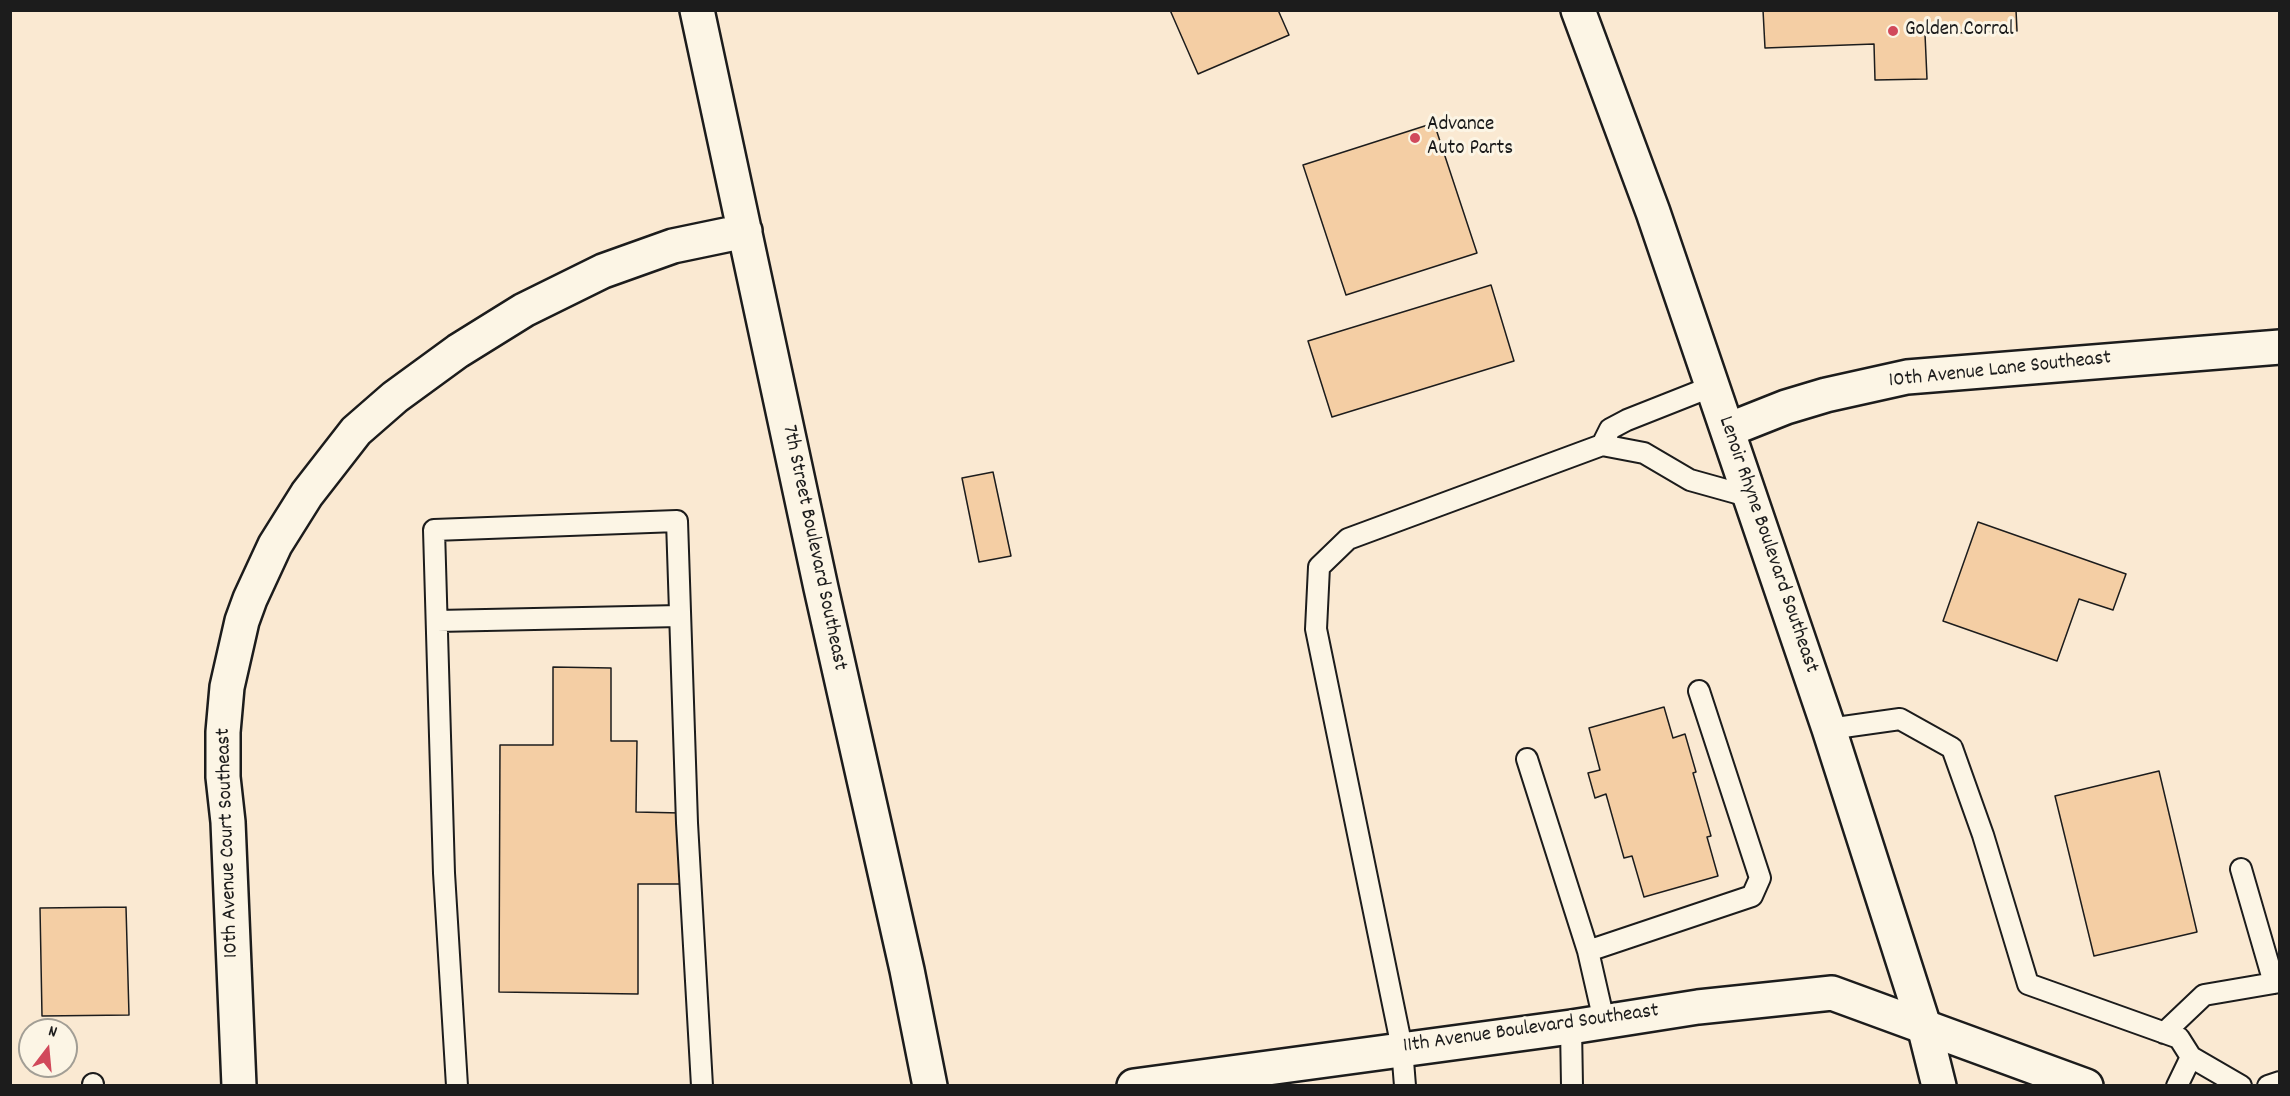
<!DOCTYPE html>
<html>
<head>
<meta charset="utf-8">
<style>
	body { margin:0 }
	#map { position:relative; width:2290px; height:1096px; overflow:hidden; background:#fae9d2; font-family:Dekko,sans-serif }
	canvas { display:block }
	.frame { position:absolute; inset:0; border:12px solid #1c1c1c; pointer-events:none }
	.north { position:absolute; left:18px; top:1018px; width:60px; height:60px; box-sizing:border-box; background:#fcf5e5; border:2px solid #a29e95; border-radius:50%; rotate:16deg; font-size:16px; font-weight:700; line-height:24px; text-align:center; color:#1c1c1c }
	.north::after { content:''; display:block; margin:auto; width:21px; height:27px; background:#d1495b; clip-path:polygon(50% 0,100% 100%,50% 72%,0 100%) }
</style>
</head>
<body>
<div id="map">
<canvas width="2290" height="1096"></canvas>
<div class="frame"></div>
<div class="north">N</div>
</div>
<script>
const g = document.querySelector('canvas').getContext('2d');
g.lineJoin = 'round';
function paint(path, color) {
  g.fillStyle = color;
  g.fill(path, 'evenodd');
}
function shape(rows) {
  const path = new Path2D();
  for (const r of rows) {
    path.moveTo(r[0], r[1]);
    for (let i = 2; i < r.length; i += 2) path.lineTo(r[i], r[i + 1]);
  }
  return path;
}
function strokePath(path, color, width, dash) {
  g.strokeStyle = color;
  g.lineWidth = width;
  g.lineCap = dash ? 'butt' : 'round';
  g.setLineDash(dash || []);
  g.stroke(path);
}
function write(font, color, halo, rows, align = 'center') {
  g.font = font + ' Dekko,sans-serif';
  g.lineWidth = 6;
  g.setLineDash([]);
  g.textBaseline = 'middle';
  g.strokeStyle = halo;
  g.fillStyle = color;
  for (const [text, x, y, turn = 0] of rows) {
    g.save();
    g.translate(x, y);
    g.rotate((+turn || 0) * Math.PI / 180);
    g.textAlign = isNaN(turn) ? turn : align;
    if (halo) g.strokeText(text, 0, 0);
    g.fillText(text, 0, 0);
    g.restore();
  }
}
const building = shape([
	[1170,10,1278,10,1289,35,1198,74,1170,10],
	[1763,10,2016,10,2017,31,1925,34,1927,79,1875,80,1874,44,1765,48,1763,10],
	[1434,123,1477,253,1346,295,1303,165,1434,123],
	[1491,285,1514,361,1332,417,1308,341,1491,285],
	[993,472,1011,556,979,562,962,478,993,472],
	[1978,522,2126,574,2113,610,2079,599,2057,661,1943,621,1978,522],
	[553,667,611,668,611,741,637,741,636,812,681,813,681,884,638,884,638,994,499,992,500,745,553,745,553,667],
	[1664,707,1673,738,1685,734,1696,772,1693,773,1711,836,1707,837,1718,876,1644,897,1632,856,1624,858,1606,794,1595,798,1588,773,1600,770,1589,728,1664,707],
	[2159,771,2197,932,2094,956,2055,796,2159,771],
	[126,907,129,1015,42,1016,40,908,126,907]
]);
paint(building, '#f4cea4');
strokePath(building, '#1c1c1c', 1.5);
const lane = shape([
	[1602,445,1610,429,1627,420,1713,386],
	[437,621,680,616],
	[1829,729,1900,719,1952,748,1983,835,2028,984,2179,1038,2191,1057,2177,1086],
	[1527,759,1588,951,1604,1021],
	[2241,869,2274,983],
	[1588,951,1752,896,1760,878,1699,691],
	[1571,1027,1572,1086],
	[2164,1033,2204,995,2280,982],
	[2191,1057,2241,1086],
	[93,1084,93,1086],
	[457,1086,444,873,434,530,677,521,687,823,702,1086],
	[1405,1086,1402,1048,1316,629,1319,567,1348,539,1602,445,1644,453,1690,480,1751,497],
	[2268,1086,2280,1082]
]);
const street = shape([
	[697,10,821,588,907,970,930,1086],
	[1728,430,1786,407,1826,395,1907,377,2280,347],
	[239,1086,228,822,223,777,223,732,227,687,242,621,250,599,275,545,307,494,356,431,395,397,458,351,524,310,603,271,673,246,745,231],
	[1134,1086,1571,1027,1698,1007,1832,993,2086,1086]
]);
const secondary = shape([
	[1578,10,1653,212,1829,729,1924,1026,1939,1086]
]);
strokePath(lane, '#1c1c1c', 24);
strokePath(street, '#1c1c1c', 38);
strokePath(secondary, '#1c1c1c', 38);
strokePath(lane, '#fcf5e5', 20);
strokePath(street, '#fcf5e5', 33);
strokePath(secondary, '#fcf5e5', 33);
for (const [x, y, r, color] of [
	[1893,31,6,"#d1495b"],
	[1415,138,6,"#d1495b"]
]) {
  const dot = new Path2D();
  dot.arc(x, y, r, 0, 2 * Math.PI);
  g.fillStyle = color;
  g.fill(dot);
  strokePath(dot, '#fcf5e5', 2);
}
write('21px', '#1c1c1c', '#fcf5e5', [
	["Golden Corral",1905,31],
	["Advance",1427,126],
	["Auto Parts",1427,150]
], 'left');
write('21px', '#1c1c1c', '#fcf5e5', [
	["10th Avenue Lane Southeast",2000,371,-6],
	["Lenoir Rhyne Boulevard Southeast",1767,545,71],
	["7th Street Boulevard Southeast",813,548,78],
	["10th Avenue Court Southeast",229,843,-92],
	["11th Avenue Boulevard Southeast",1531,1030,-8]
]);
</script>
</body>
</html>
